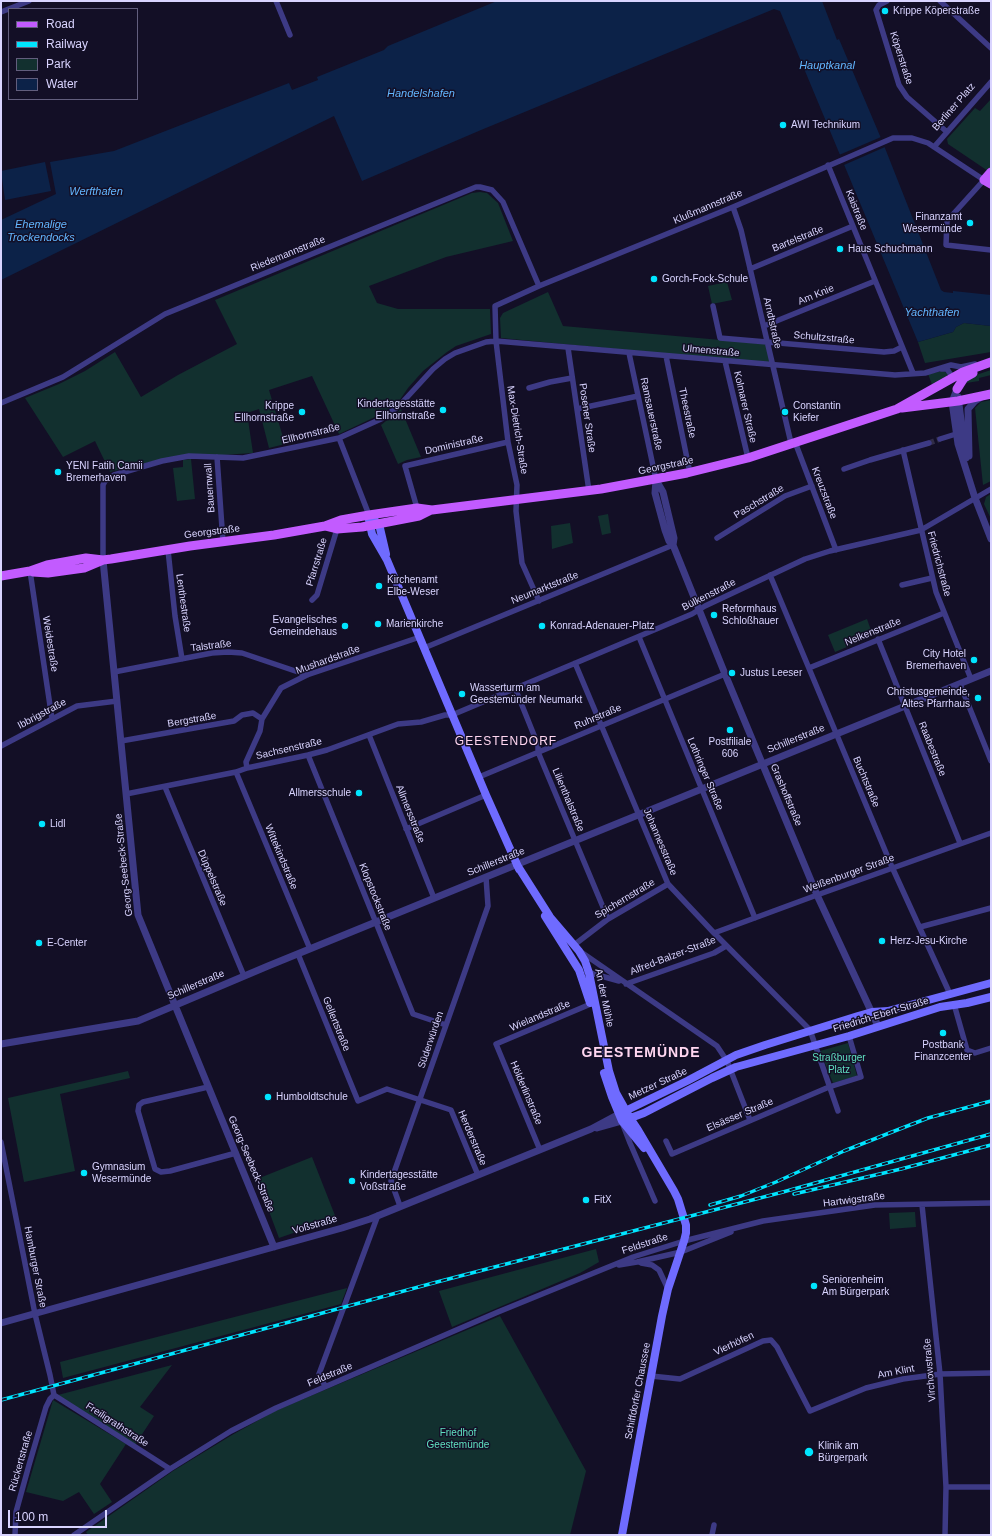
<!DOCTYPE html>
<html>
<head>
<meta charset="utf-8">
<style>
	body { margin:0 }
	#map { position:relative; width:992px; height:1536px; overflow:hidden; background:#130f26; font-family:Helvetica,sans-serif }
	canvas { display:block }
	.frame { position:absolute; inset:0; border:2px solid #d9d4ff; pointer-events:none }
	.legend { position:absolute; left:8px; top:8px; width:130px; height:92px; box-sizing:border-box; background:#130f26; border:1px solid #625e7d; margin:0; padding:5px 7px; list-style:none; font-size:12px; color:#d9d4ff }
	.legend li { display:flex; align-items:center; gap:8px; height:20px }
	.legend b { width:20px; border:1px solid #625e7d }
	.scale { position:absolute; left:8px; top:1510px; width:99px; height:18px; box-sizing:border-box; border:2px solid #d9d4ff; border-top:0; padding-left:5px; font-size:12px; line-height:14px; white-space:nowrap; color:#d9d4ff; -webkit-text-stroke:3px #130f26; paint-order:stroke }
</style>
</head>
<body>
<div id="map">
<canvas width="992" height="1536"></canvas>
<div class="frame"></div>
<ul class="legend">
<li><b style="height:5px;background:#c25bff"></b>Road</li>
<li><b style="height:5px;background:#00e5ff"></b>Railway</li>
<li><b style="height:11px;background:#12302f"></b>Park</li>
<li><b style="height:11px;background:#0c2248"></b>Water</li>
</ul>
<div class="scale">100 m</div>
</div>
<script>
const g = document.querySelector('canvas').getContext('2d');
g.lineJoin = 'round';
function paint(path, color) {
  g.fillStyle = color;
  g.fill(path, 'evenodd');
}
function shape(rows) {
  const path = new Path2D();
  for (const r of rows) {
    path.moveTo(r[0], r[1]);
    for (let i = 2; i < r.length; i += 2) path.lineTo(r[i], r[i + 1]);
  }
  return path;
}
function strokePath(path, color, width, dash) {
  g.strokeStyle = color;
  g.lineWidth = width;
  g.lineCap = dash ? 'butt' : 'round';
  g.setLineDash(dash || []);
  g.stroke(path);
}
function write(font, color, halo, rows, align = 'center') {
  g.font = font + ' Helvetica,sans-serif';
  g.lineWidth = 3;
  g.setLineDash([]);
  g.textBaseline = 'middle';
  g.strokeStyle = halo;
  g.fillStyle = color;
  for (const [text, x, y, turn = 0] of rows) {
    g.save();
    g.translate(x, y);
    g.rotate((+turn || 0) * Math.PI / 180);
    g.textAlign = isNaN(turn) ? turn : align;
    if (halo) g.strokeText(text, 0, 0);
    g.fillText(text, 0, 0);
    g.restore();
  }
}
paint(shape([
	[991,99,991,158,990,160,991,168,988,171,948,144,947,139,975,108,980,111],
	[480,192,487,193,498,203,513,241,446,257,369,286,377,303,398,309,490,309,491,334,456,346,447,352,423,371,408,388,397,404,375,417,339,434,312,376,269,390,285,444,269,448,259,409,247,413,253,453,162,459,110,472,95,441,63,457,25,398,59,384,85,371,115,352,141,397,178,375,237,344,215,300,472,193],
	[727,282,732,300,712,304,708,286],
	[548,292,563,326,766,344,771,364,501,338,500,318,503,313],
	[964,323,991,326,991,352,925,363,918,342,953,332,956,327],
	[991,370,991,375,979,378,979,381,966,383,966,381,976,375],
	[943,371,947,373,947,377,933,387,928,374],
	[991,400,991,481,983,485,975,408,981,402],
	[401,409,421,457,407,460,398,464,381,425],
	[191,459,195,499,177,501,173,468,183,467,183,460],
	[991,494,991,519,984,504,986,497],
	[608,514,611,533,602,535,598,516],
	[570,523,573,543,552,549,551,526],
	[867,619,873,636,835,652,828,635],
	[848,1043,857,1076,833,1083,820,1051],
	[128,1071,130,1078,60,1094,75,1171,24,1182,8,1098],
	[312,1157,336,1218,279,1238,257,1179],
	[915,1212,916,1227,890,1229,889,1213],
	[596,1249,599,1262,580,1273,452,1327,439,1291],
	[347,1288,341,1304,63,1378,60,1362],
	[500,1316,586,1471,570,1535,88,1535,86,1532,173,1471,232,1435,275,1411],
	[172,1365,140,1407,154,1416,135,1445,58,1395],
	[53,1400,126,1444,100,1484,112,1502,94,1514,79,1492,63,1501,26,1492]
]), '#12302f');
paint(shape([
	[497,1,822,1,837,40,839,39,883,143,941,290,944,292,953,293,953,291,991,295,991,326,964,323,956,327,953,332,918,342,780,11,774,9,481,130,362,181,334,116,1,280,1,220,56,194,50,162,114,151,289,83,292,90,318,80,317,77,384,50,388,46],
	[45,162,51,191,5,200,1,171]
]), '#0c2248');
paint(shape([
	[881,137,885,147,844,165,839,155]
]), '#130f26');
strokePath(shape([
	[929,443,940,439]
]), '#312d47', 5.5, [5.5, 3]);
strokePath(shape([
	[276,1,290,35],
	[887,1,879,5,876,10,899,85,907,97,947,132],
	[940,1,991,48],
	[1,12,29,1],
	[934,147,991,82],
	[828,165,913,373],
	[733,207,741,230,791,443],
	[750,269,853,226],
	[713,306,720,338,884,352,894,351,902,347],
	[764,326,875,281],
	[568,348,589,491],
	[629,353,656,480],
	[666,356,690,473],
	[725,361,748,458],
	[941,369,947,369,953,378],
	[529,388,550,382,572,378],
	[1,403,63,377,165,314,476,187,480,187,492,190,503,202,539,286],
	[577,409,638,396],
	[339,438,369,515],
	[940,439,956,434],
	[795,442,836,550],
	[903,450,936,592,971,679],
	[217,457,223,542],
	[844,469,870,460,929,443],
	[417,508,405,466,508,442],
	[717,538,785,496,812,486],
	[168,550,175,616,182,659],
	[103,560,103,485,105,481,114,475,162,461,189,456,243,458,339,438,381,419,399,406,433,369,445,359,455,353,486,342,496,341,895,375,925,373,951,365,961,367,975,364],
	[30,571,52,719],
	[770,575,892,867,950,994],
	[902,585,932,578],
	[312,600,317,595,337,529],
	[539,601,522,563,516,511,517,485,508,442,496,341,495,306,539,286,733,207,893,138,912,138,928,143,984,180,947,221,946,245,991,250],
	[639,637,755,918],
	[878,639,960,843],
	[424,648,673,545],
	[575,663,668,884,714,933,810,1030,838,1111],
	[809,668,944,613],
	[114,672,212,653,228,652,242,653,307,675],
	[960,684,991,761],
	[515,688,538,745,538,752,608,919],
	[369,735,434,898],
	[121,741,234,721,242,715,253,713,262,719],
	[1,746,77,706,117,701],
	[308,755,413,1014,446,1025],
	[247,768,246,762,260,731,262,719,281,688,307,675,420,637],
	[236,772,310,949],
	[479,777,725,674],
	[165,787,244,976],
	[126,794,236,772,247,768,308,755,327,750,398,724,421,722,445,715,452,715,692,614,705,606,805,559,830,551,921,530,991,489],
	[406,829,486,795],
	[920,927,991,908],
	[714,933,817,895,991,833],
	[574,945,608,919,668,884],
	[581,952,717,1046,727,1061,750,1120],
	[298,954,358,1101,387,1089,451,1110,478,1175],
	[587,972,619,981],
	[626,984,714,953,726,946],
	[954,1004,967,1050,975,1053,991,1048],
	[208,1087,143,1102,139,1105,138,1111,155,1169,161,1172,170,1171,236,1153],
	[623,1125,630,1143,655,1201],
	[666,1141,672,1154,829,1087,861,1077,849,1036],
	[1,1142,35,1314,50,1375,54,1395],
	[540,1150,496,1044,593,1003],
	[922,1205,940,1374,946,1487,945,1535],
	[400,1206,391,1181,488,906,486,877],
	[641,1263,652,1265,659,1270,668,1289],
	[619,1265,637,1262,681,1252,731,1232],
	[651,1376,680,1379,763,1341,771,1340,777,1347,810,1411,866,1388,903,1379,940,1374,991,1373],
	[325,1386,319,1374,378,1215],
	[54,1395,170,1469],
	[946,1487,991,1487],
	[15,1535,16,1512,29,1465,46,1407,50,1399,54,1395],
	[74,1535,170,1469,231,1431,276,1408,498,1312,633,1257,684,1241,763,1221,875,1205,991,1203],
	[712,1535,714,1525]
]), '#3d3a85', 5.5);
strokePath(shape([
	[957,389,952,402,958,444,975,498,991,539],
	[958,397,966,458],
	[969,456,968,409,975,401,980,398],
	[656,480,655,493,665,530,669,541,673,545,725,674,817,895,878,1026],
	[656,480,663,492,674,538,673,545],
	[103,560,138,915,274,1247],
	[1,1044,138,1021,268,966,991,671],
	[597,1128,622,1121],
	[1,1323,342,1228,370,1219,591,1129,619,1114]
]), '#3d3a85', 7);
strokePath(shape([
	[369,520,372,534,387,560,486,795,519,869],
	[374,520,379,524,386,554],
	[517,865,550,917,579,951,585,961,589,973,609,1071,616,1093,630,1118,638,1130,674,1191,678,1199,686,1225,686,1233,684,1241,668,1289,662,1316,622,1535],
	[545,916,579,970,590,1003],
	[604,1073,612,1097,622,1121,644,1148],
	[621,1113,687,1081,736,1055,765,1045,858,1016,872,1012,888,1011,991,983],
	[625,1120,644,1113,712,1078,736,1067,849,1036,940,1007,967,1003,991,997]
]), '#6f6bff', 8);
strokePath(shape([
	[991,172,984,180,991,184],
	[957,389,964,378,973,373],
	[902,408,958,401,991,394],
	[325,526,337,529,362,527,419,516,431,510],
	[33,572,48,573,84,568,103,560],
	[1,576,30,571,47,565,86,558,103,560,111,559,190,546,274,535,325,526,341,520,369,515,417,508,432,510,601,489,687,473,748,458,897,409,963,372,991,362]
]), '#c25bff', 9);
const rail = shape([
	[794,1194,901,1169,991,1145],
	[710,1205,741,1196,776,1182,844,1151,892,1132,928,1118,991,1101],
	[1,1400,437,1282,783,1192,991,1134]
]);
strokePath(rail, '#00e5ff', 3.5);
strokePath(rail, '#130f26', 2, [6]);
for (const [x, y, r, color] of [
	[885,11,4,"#00e5ff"],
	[783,125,4,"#00e5ff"],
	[970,223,4,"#00e5ff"],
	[840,249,4,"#00e5ff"],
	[654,279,4,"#00e5ff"],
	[443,410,4,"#00e5ff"],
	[302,412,4,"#00e5ff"],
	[785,412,4,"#00e5ff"],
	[58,472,4,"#00e5ff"],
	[379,586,4,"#00e5ff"],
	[714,615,4,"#00e5ff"],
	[378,624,4,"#00e5ff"],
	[345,626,4,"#00e5ff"],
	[542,626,4,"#00e5ff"],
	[974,660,4,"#00e5ff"],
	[732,673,4,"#00e5ff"],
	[462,694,4,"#00e5ff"],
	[978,698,4,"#00e5ff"],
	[730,730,4,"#00e5ff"],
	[359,793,4,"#00e5ff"],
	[42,824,4,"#00e5ff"],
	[882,941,4,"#00e5ff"],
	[39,943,4,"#00e5ff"],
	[943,1033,4,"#00e5ff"],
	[268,1097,4,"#00e5ff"],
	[84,1173,4,"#00e5ff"],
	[352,1181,4,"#00e5ff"],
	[586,1200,4,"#00e5ff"],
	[814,1286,4,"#00e5ff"],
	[809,1452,5,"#00e5ff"]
]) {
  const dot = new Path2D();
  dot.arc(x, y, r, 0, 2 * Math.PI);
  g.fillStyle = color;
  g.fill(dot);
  strokePath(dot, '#130f26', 1.5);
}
write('10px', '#d9d4ff', '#130f26', [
	["Krippe Köperstraße",893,11],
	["AWI Technikum",791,125],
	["Finanzamt",962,217,"right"],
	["Wesermünde",962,229,"right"],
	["Haus Schuchmann",848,249],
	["Gorch-Fock-Schule",662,279],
	["Kindertagesstätte",435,404,"right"],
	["Ellhornstraße",435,416,"right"],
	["Krippe",294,406,"right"],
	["Ellhornstraße",294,418,"right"],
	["Constantin",793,406],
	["Kiefer",793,418],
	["YENI Fatih Camii",66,466],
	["Bremerhaven",66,478],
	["Kirchenamt",387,580],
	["Elbe-Weser",387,592],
	["Reformhaus",722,609],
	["Schloßhauer",722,621],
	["Evangelisches",337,620,"right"],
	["Gemeindehaus",337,632,"right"],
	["Marienkirche",386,624],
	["Konrad-Adenauer-Platz",550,626],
	["City Hotel",966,654,"right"],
	["Bremerhaven",966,666,"right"],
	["Justus Leeser",740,673],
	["Wasserturm am",470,688],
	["Geestemünder Neumarkt",470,700],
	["Christusgemeinde,",970,692,"right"],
	["Altes Pfarrhaus",970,704,"right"],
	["Postfiliale",730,742,"center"],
	["606",730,754,"center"],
	["Allmersschule",351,793,"right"],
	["Lidl",50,824],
	["Herz-Jesu-Kirche",890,941],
	["E-Center",47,943],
	["Postbank",943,1045,"center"],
	["Finanzcenter",943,1057,"center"],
	["Humboldtschule",276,1097],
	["Gymnasium",92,1167],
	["Wesermünde",92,1179],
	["Kindertagesstätte",360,1175],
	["Voßstraße",360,1187],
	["FitX",594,1200],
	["Seniorenheim",822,1280],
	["Am Bürgerpark",822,1292],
	["Klinik am",818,1446],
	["Bürgerpark",818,1458]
], 'left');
write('10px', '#d9d4ff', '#130f26', [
	["Köperstraße",901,58,72],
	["Berliner Platz",954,107,-49],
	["Klußmannstraße",708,207,-23],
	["Kaistraße",856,210,68],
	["Bartelstraße",798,239,-22],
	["Riedemannstraße",288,254,-22],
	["Am Knie",816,295,-22],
	["Arndtstraße",772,323,77],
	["Schultzstraße",824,338,5],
	["Ulmenstraße",711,351,5],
	["Kolmarer Straße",745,407,77],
	["Theestraße",687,413,78],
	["Ramsauerstraße",651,414,78],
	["Posener Straße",587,418,82],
	["Max-Dietrich-Straße",517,430,81],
	["Ellhornstraße",311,434,-14],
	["Doministraße",454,445,-13],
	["Georgstraße",666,466,-12],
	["Bauernwall",210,488,-94],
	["Kreuzstraße",824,493,69],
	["Paschstraße",759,502,-31],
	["Georgstraße",212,532,-7],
	["Pfarrstraße",317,562,-73],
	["Friedrichstraße",939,564,75],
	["Neumarktstraße",545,588,-22],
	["Bülkenstraße",709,595,-27],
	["Lenthestraße",183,603,82],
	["Nelkenstraße",873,632,-22],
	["Weidestraße",50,644,81],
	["Talstraße",211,646,-7],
	["Mushardstraße",328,660,-20],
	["Ibbrigstraße",42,714,-28],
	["Ruhrstraße",598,717,-23],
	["Bergstraße",192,720,-10],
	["Schillerstraße",796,739,-22],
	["Sachsenstraße",289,749,-13],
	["Raabestraße",932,749,68],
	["Lothringer Straße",705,774,67],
	["Buchtstraße",866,782,67],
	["Grashoffstraße",786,795,67],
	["Lilienthalstraße",568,800,67],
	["Allmersstraße",410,814,68],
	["Johannesstraße",660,842,67],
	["Wittekindstraße",281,857,67],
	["Schillerstraße",496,862,-22],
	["Georg-Seebeck-Straße",124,865,-96],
	["Weißenburger Straße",849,874,-20],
	["Düppelstraße",212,878,67],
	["Klopstockstraße",375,897,68],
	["Spichernstraße",625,899,-31],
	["Alfred-Balzer-Straße",673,956,-21],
	["Schillerstraße",196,985,-23],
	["An der Mühle",604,998,78],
	["Friedrich-Ebert-Straße",881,1015,-17],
	["Wielandstraße",540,1016,-23],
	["Gellertstraße",336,1024,68],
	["Süderwürden",431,1040,-71],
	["Metzer Straße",658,1084,-25],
	["Hölderlinstraße",526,1093,67],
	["Elsässer Straße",740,1115,-23],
	["Herderstraße",472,1138,67],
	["Georg-Seebeck-Straße",251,1164,67],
	["Hartwigstraße",854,1200,-7],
	["Voßstraße",315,1225,-16],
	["Feldstraße",645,1244,-18],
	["Hamburger Straße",35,1267,79],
	["Vierhöfen",734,1344,-25],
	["Virchowstraße",930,1370,-95],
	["Am Klint",896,1372,-11],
	["Feldstraße",330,1375,-23],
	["Schiffdorfer Chaussee",638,1391,-79],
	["Freiligrathstraße",117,1425,33],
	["Rückertstraße",21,1461,-74]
]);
write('10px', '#5fe0c0', '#130f26', [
	["Straßburger",839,1058],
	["Platz",839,1070],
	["Friedhof",458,1433],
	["Geestemünde",458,1445]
]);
write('italic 11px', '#62b6ff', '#130f26', [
	["Hauptkanal",827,66],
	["Handelshafen",421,94],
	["Werfthafen",96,192],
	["Ehemalige",41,225],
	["Trockendocks",41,238],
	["Yachthafen",932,313]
]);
g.letterSpacing = '1px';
write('12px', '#ffd6f0', '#130f26', [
	["GEESTENDORF",506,742]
]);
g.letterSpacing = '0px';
g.letterSpacing = '1px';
write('bold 14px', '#ffd6f0', '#130f26', [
	["GEESTEMÜNDE",641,1053]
]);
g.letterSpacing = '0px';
</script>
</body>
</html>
